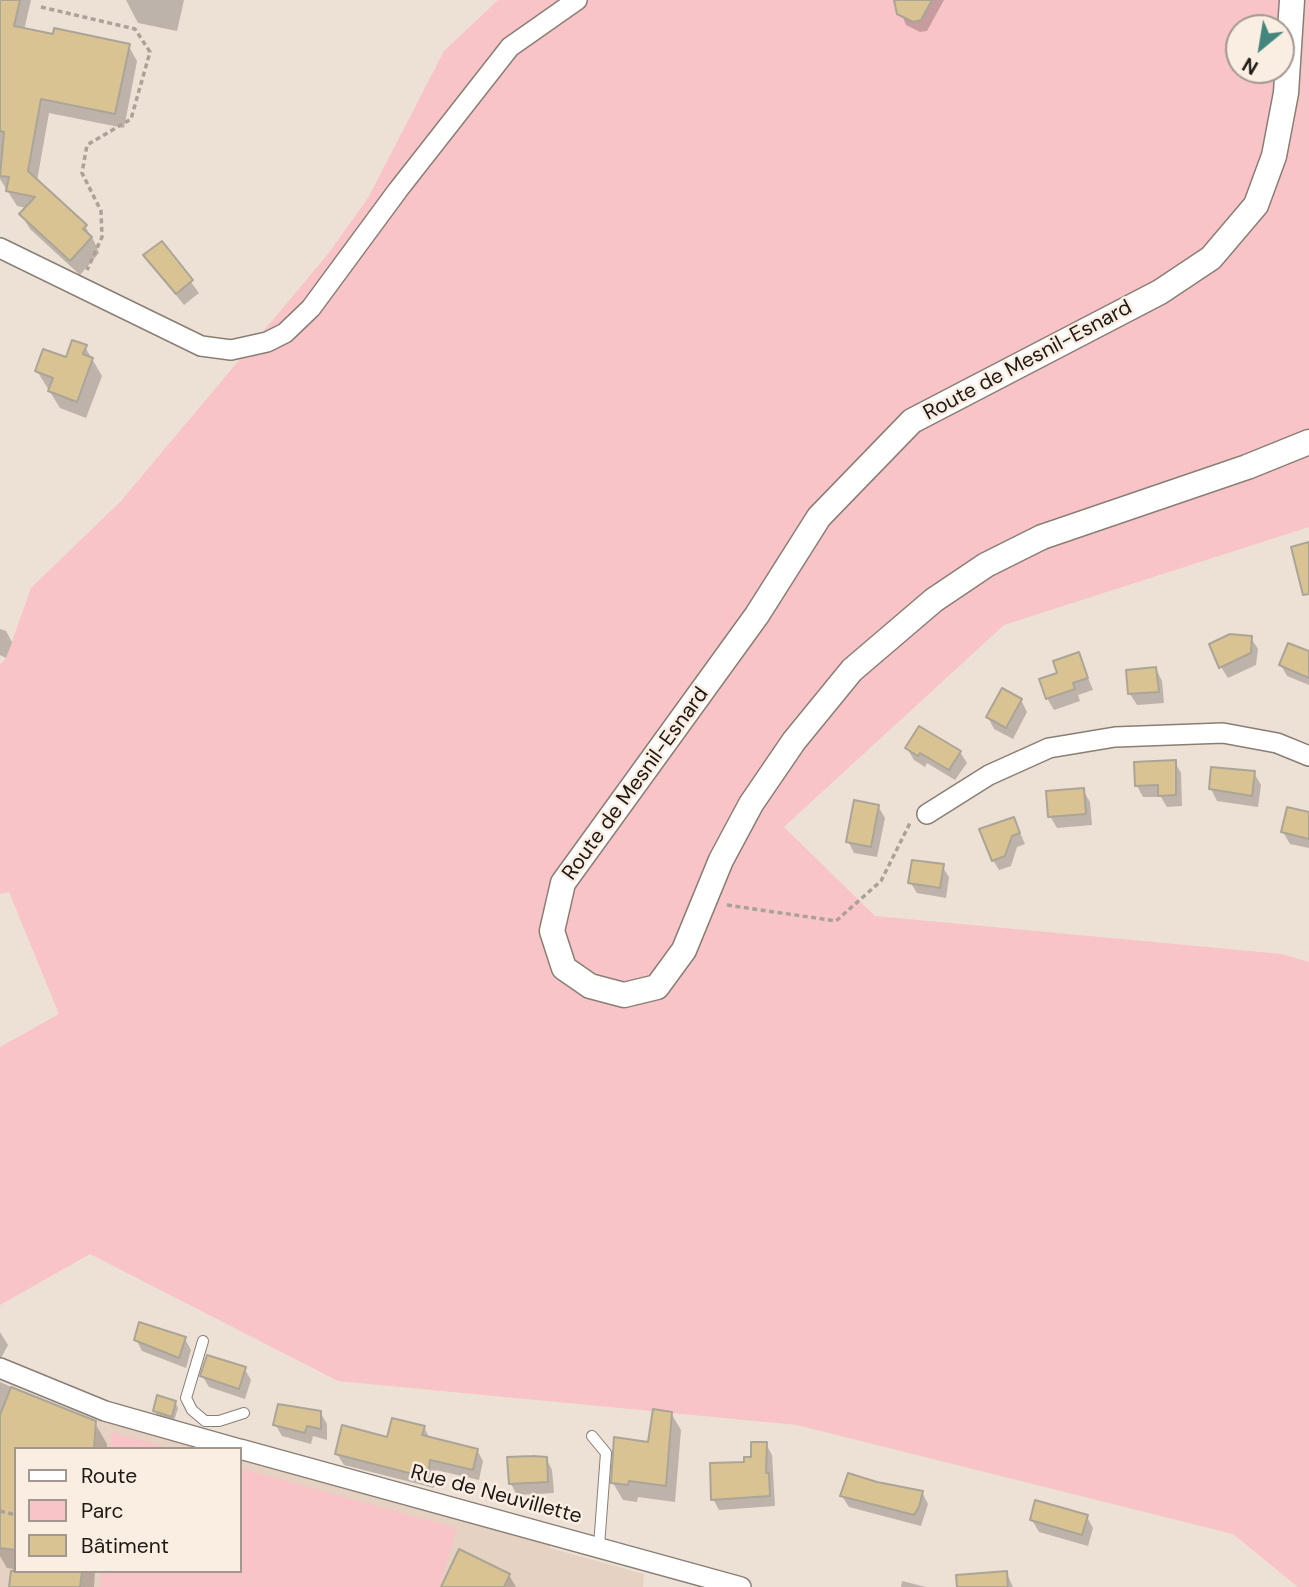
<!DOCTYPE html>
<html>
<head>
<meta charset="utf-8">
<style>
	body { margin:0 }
	#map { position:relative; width:1309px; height:1587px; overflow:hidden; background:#ede0d5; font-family:"DM Sans",sans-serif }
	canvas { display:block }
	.legend { position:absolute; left:14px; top:1447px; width:228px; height:126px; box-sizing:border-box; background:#faede2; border:2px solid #a29890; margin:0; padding:9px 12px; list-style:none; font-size:21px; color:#1d1915 }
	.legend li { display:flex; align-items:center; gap:14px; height:35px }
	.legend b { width:35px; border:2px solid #a29890 }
	.north { position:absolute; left:1225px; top:14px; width:70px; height:70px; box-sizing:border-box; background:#faede2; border:2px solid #a29890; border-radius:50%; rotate:210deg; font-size:19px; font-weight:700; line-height:28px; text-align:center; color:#1d1915 }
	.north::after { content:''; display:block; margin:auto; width:24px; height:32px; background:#43877c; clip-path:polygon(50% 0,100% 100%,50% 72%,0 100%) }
</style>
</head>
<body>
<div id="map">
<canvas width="1309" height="1587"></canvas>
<ul class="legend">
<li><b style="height:9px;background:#fff"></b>Route</li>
<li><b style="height:19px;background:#f9c4c7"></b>Parc</li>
<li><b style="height:19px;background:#d9c393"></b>Bâtiment</li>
</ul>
<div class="north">N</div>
</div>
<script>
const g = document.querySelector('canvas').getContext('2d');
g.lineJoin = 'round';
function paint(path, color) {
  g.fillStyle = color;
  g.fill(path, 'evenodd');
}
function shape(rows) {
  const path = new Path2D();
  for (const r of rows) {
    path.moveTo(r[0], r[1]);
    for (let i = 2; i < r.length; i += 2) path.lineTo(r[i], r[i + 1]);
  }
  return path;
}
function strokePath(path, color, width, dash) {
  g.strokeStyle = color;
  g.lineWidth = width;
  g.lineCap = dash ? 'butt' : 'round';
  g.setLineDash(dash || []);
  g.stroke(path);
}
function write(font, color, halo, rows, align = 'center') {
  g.font = font + ' "DM Sans",sans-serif';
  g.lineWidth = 5;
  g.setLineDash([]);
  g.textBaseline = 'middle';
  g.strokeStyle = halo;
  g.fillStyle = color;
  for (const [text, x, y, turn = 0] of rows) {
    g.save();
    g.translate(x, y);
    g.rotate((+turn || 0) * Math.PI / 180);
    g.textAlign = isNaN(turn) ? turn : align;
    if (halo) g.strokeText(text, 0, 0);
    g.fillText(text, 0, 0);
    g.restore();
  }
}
paint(shape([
	[98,1419,211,1449,95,1449],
	[240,1456,550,1540,550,1548,644,1574,643,1587,0,1587,0,1503,16,1507,16,1571,240,1571]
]), '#e5d2c2');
paint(shape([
	[498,0,1309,0,1309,527,1004,625,784,827,875,916,1282,954,1309,962,1309,1587,1298,1587,1233,1534,797,1425,338,1381,90,1254,0,1305,0,1047,59,1014,9,892,0,894,0,664,6,658,31,588,121,501,328,254,368,198,444,51],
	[1239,28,1281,28,1281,70,1239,70],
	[112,1432,172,1449,110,1449],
	[240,1468,457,1528,440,1587,100,1587,101,1571,240,1571]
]), '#f9c4c7');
paint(shape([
	[0,0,31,0,24,30,128,45,137,61,124,128,49,113,37,181,85,226,94,241,99,253,80,275,30,229,21,214,27,208,17,206,0,179],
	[126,0,184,0,177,31,138,23],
	[896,0,944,0,927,31,920,32,906,25],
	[162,243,199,293,184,305,145,256],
	[85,347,102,376,86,418,60,408,37,371,67,359],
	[0,629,6,631,12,642,6,658,0,655],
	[1251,638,1258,649,1256,665,1228,678,1221,667],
	[1309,653,1309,685,1287,676,1281,665],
	[1078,654,1093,690,1078,695,1080,701,1054,710,1047,698,1059,674],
	[1156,669,1162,681,1164,703,1137,705,1130,694],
	[1021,700,1027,712,1013,739,994,729,988,717],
	[907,748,960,752,967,763,955,780,927,763,925,767,914,760],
	[1175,762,1181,773,1182,806,1167,807,1161,797,1143,797,1137,786],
	[1254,773,1261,785,1258,807,1217,801,1211,789],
	[1083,790,1090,802,1092,825,1057,828,1050,816],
	[878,806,885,818,877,857,854,853,848,841],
	[1309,814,1309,848,1290,844,1283,832],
	[1014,819,1025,844,1017,847,1011,866,999,870,993,860],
	[942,866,949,877,946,898,917,893,910,882],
	[0,1332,8,1345,0,1360],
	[136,1339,185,1339,191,1350,186,1368,142,1351],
	[244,1368,251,1380,245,1399,209,1387,202,1375],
	[0,1382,95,1423,107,1444,107,1449,16,1449,16,1571,95,1571,94,1587,11,1587,13,1569,7,1568,0,1556],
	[175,1402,178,1408,174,1421,158,1416,155,1411],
	[298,1407,320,1412,327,1424,327,1440,313,1436,311,1444,282,1436,275,1424],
	[671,1413,681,1430,675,1502,638,1497,637,1502,623,1500,613,1483,650,1444],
	[424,1427,430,1439,477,1450,483,1461,479,1480,436,1470,434,1488,344,1465,337,1454],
	[766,1444,772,1455,775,1506,719,1510,713,1499],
	[546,1458,552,1470,554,1493,517,1495,511,1484],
	[849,1475,922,1492,928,1504,921,1526,849,1507,842,1496],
	[1087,1517,1093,1528,1088,1546,1039,1532,1032,1520],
	[1006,1572,1013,1587,975,1587],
	[509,1575,516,1587,443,1587],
	[902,1581,926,1587,901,1587]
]), '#0003');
const building = shape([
	[0,0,20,0,14,26,53,34,54,28,130,44,115,114,41,99,28,171,87,225,83,229,92,237,70,261,19,214,35,197,6,191,9,177,0,176,4,132,0,131,0,0],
	[894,0,932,0,921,20,913,22,897,14,894,0],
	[162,241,193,280,176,294,143,255,162,241],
	[72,340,87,345,83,354,93,358,77,402,48,391,53,378,35,371,43,349,66,357,72,340],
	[1309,542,1309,594,1303,595,1291,547,1309,542],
	[1230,634,1252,636,1251,653,1219,668,1209,644,1230,634],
	[1288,643,1309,651,1309,678,1279,665,1288,643],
	[1079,652,1088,678,1073,683,1075,689,1046,699,1039,679,1057,673,1053,661,1079,652],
	[1156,667,1159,692,1128,694,1126,670,1156,667],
	[1002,688,1022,699,1006,728,986,717,1002,688],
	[919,726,961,751,949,770,920,753,918,756,905,748,919,726],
	[1176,760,1176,795,1158,796,1158,785,1135,786,1134,762,1176,760],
	[1211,767,1255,771,1252,796,1209,789,1211,767],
	[1084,788,1086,814,1048,817,1046,791,1084,788],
	[854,800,879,805,871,847,846,842,854,800],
	[1287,807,1309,812,1309,839,1281,832,1287,807],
	[1014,817,1020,833,1012,836,1005,856,992,861,979,829,1014,817],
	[912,860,944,864,940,888,908,883,912,860],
	[139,1322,186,1337,179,1358,134,1340,139,1322],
	[207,1355,246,1367,239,1389,200,1376,207,1355],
	[11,1387,96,1421,94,1449,16,1449,16,1550,0,1548,0,1415,11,1387],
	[157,1395,176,1401,172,1417,153,1411,157,1395],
	[278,1404,321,1411,321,1429,307,1426,305,1433,273,1425,278,1404],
	[653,1409,672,1412,666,1486,629,1481,628,1485,611,1483,614,1437,648,1442,653,1409],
	[392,1418,425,1426,422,1435,478,1449,473,1470,430,1460,428,1478,335,1454,342,1425,387,1437,392,1418],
	[751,1442,767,1442,766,1473,769,1473,770,1496,711,1500,710,1463,744,1462,744,1457,751,1457,751,1442],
	[533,1456,547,1457,548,1482,509,1484,507,1457,533,1456],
	[848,1473,877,1482,923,1491,919,1507,914,1515,840,1496,848,1473],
	[1035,1500,1088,1515,1082,1535,1030,1520,1035,1500],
	[459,1549,510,1574,504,1587,441,1587,459,1549],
	[11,1571,82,1571,80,1587,9,1587,11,1571],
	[1007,1571,1008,1587,957,1587,956,1575,1007,1571]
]);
paint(building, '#d9c393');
strokePath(building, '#aba598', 2);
const service = shape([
	[203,1341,186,1398,192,1410,205,1421,219,1421,244,1413],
	[592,1436,606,1453,599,1546]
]);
const minor = shape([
	[0,248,201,346,231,350,267,342,285,333,311,308,398,190,510,47,577,0],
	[927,814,989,775,1049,748,1115,737,1223,733,1277,743,1309,756],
	[0,1368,105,1411,239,1449],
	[240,1449,741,1587]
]);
const tertiary = shape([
	[1292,0,1286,93,1274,156,1256,205,1211,258,1160,292,912,421,819,517,757,615,563,883,552,931,564,968,590,986,624,995,657,987,684,950,721,860,751,804,794,741,852,670,934,600,986,565,1042,537,1247,467,1309,442]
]);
strokePath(service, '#897e74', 12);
strokePath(minor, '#897e74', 22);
strokePath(tertiary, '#897e74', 27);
strokePath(shape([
	[41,7,135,29,150,52,131,119,87,145,82,173,101,211,102,237,87,270],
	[727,905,836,921,881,881,911,821],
	[0,1511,16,1515]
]), '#aba198', 3.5, [5, 3.5]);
strokePath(service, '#fff', 10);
strokePath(minor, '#fff', 19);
strokePath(tertiary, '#fff', 24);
write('21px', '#1d1915', '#faede2', [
	["Route de Mesnil-Esnard",1028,361,-28],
	["Route de Mesnil-Esnard",636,784,-54],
	["Rue de Neuvillette",496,1495,15]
]);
</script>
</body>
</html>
